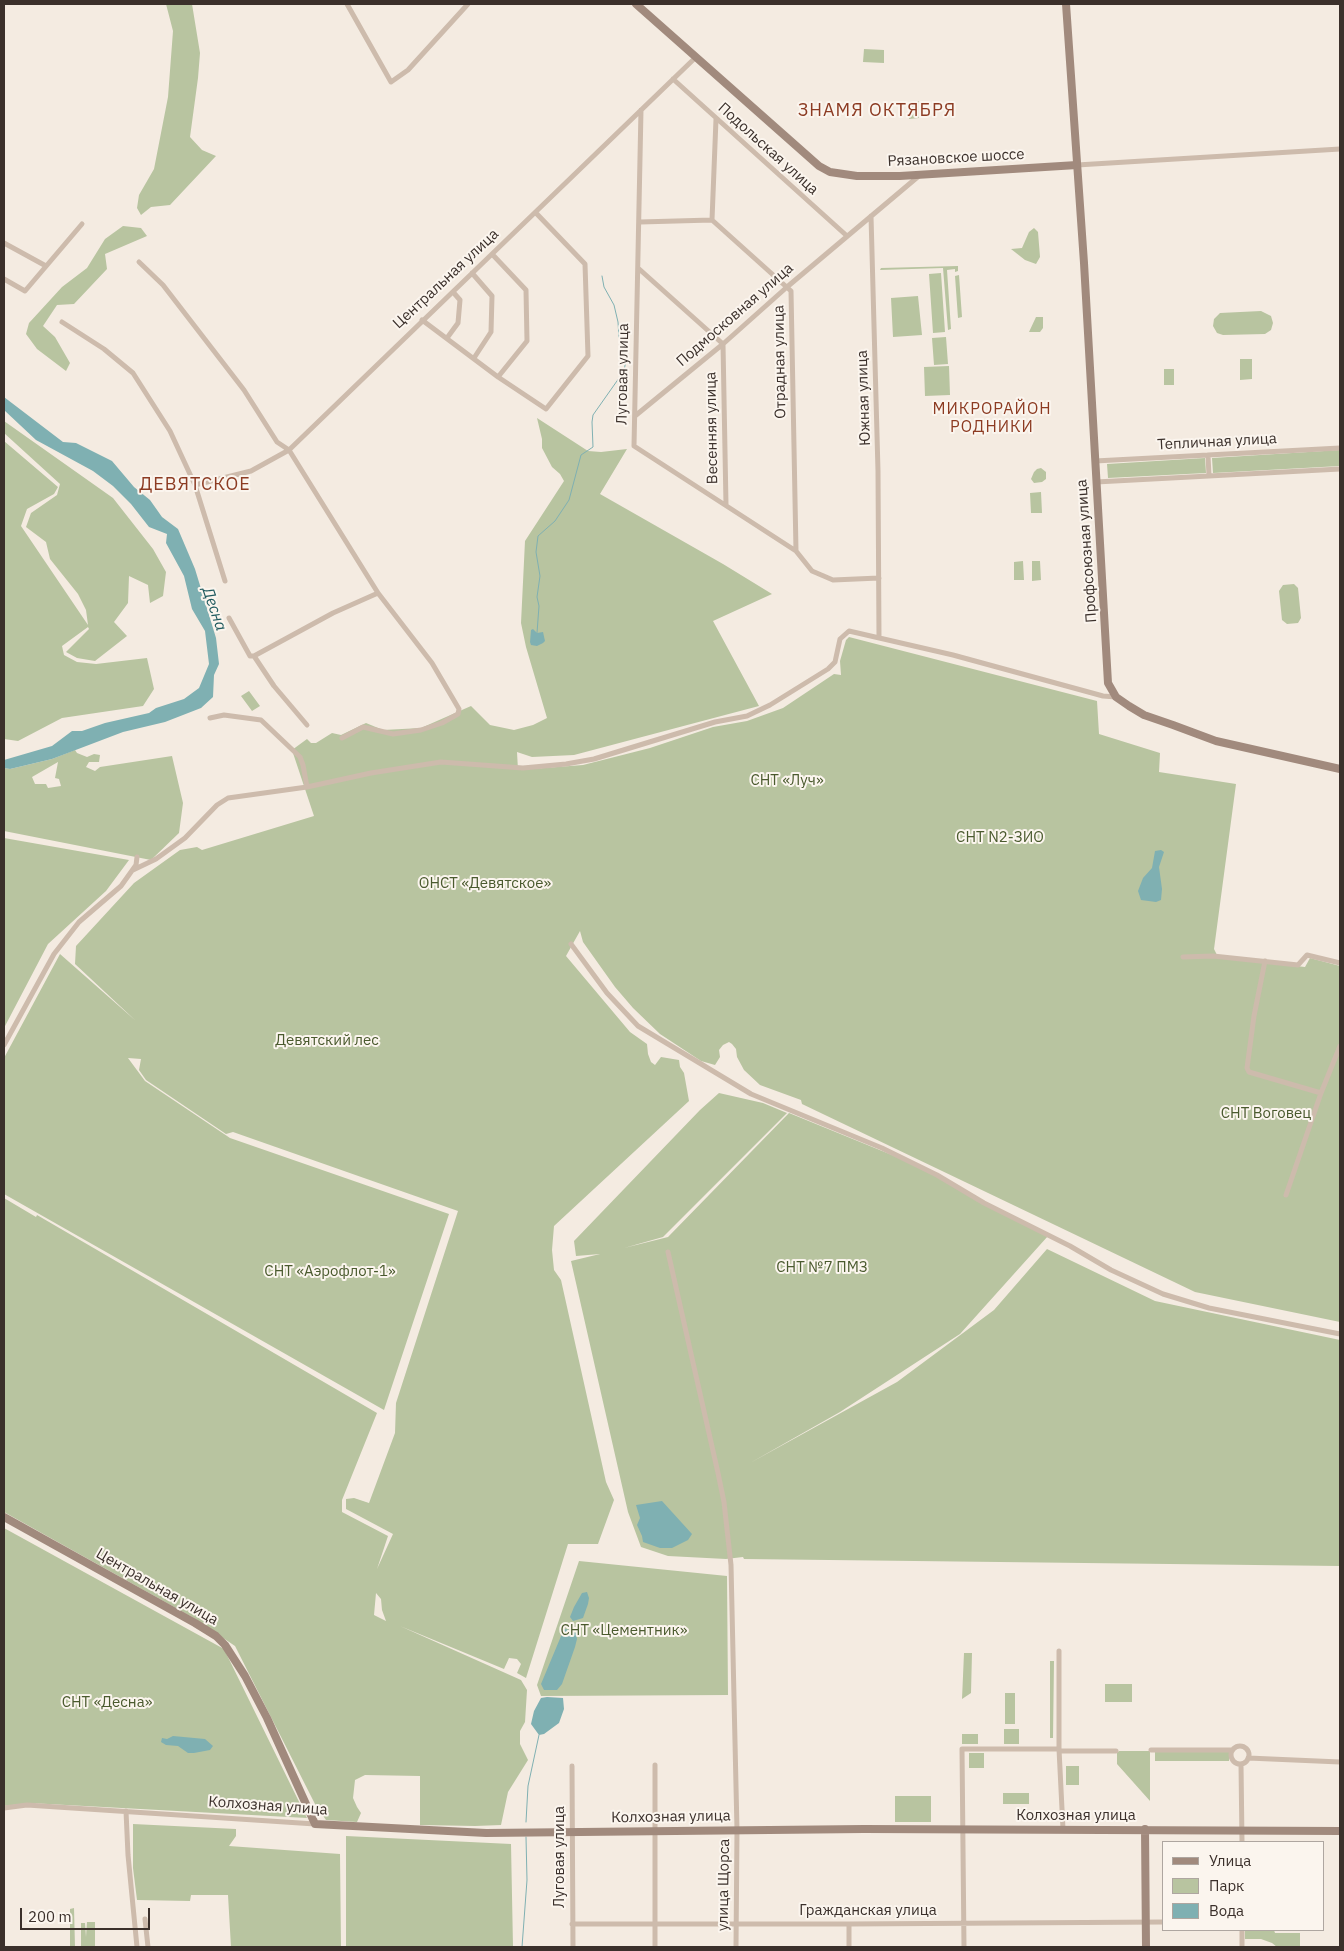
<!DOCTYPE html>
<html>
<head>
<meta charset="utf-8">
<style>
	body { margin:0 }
	#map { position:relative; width:1344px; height:1951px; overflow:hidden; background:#f4ebe1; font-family:"IBM Plex Sans",sans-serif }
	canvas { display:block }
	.frame { position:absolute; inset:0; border:5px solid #3b302b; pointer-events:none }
	.legend { position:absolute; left:1162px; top:1841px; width:162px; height:90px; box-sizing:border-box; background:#fbf5ee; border:1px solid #aea6a0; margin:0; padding:6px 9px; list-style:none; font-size:15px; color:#3b302b }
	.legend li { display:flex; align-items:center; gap:10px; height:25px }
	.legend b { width:25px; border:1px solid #aea6a0 }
	.scale { position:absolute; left:20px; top:1908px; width:130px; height:22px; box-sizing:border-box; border:2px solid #3b302b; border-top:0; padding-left:6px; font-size:15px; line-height:18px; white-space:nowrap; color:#3b302b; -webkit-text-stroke:4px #fbf5ee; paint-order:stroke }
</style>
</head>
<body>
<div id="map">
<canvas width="1344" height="1951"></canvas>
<div class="frame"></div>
<ul class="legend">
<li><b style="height:6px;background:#a18a7d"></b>Улица</li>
<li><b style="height:14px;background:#b8c4a0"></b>Парк</li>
<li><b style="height:14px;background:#7fb0b2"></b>Вода</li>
</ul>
<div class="scale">200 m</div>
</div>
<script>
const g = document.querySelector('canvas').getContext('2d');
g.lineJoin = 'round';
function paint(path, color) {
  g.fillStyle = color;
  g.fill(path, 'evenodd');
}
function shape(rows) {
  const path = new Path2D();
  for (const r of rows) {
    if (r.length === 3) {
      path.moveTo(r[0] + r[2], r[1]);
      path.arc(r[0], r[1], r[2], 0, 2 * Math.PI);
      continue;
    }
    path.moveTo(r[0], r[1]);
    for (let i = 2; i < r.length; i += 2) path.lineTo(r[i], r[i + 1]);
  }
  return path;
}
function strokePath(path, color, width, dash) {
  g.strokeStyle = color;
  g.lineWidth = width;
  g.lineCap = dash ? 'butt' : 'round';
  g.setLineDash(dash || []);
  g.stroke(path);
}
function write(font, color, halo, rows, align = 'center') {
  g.font = font + ' "IBM Plex Sans",sans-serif';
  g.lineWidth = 4;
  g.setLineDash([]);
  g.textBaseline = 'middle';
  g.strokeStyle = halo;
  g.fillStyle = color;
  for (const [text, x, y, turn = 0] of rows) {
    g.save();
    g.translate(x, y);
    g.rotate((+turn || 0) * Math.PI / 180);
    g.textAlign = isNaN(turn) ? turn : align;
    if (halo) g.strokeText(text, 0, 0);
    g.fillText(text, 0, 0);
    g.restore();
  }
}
paint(shape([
	[166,4,192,4,200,53,198,78,190,137,202,150,216,156,170,205,151,207,141,215,137,208,139,195,154,169,168,97,173,31],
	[864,49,884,50,884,63,863,62],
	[919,101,919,118,909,119,909,102],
	[123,226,141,228,147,236,105,254,107,269,74,304,57,305,43,326,55,337,70,363,66,371,37,349,26,334,29,323,62,287,87,268,105,239],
	[1034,228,1038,232,1040,257,1036,264,1025,260,1011,249,1022,248,1029,232],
	[958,266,958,271,955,272,955,269,947,270,951,329,948,330,943,268,880,270,881,268],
	[941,273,945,332,933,333,929,274],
	[959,275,962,317,958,318,955,276],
	[918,296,922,335,893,337,891,298],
	[1261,311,1271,316,1273,323,1271,330,1265,334,1223,335,1217,333,1213,326,1214,319,1220,313],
	[1036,317,1043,317,1043,328,1040,332,1029,332],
	[946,337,948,364,934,365,932,338],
	[1240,359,1252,359,1252,379,1240,380],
	[949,366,950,395,925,396,924,367],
	[1164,369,1174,369,1174,385,1164,385],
	[537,418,588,451,601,452,627,449,600,494,723,564,772,594,713,621,759,706,574,755,532,757,517,752,518,770,583,765,650,748,713,727,747,721,783,708,834,674,841,675,840,661,846,640,849,637,1097,701,1099,734,1160,753,1159,772,1236,784,1214,949,1218,957,1305,967,1310,958,1340,966,1340,1322,1195,1292,802,1104,801,1100,760,1085,744,1070,737,1057,736,1049,732,1044,729,1042,723,1045,719,1050,720,1057,715,1065,701,1061,660,1034,633,1008,615,987,583,942,580,931,566,956,630,1032,647,1044,648,1054,651,1062,655,1065,661,1057,679,1060,680,1067,684,1073,689,1101,554,1226,552,1250,554,1270,561,1280,606,1482,614,1500,598,1544,568,1544,526,1678,517,1673,521,1664,517,1659,509,1658,504,1669,400,1626,521,1680,527,1690,525,1722,520,1731,520,1744,528,1760,508,1792,501,1825,475,1826,420,1825,420,1776,365,1775,355,1780,353,1798,357,1807,361,1813,357,1822,326,1820,316,1806,235,1646,192,1617,4,1512,4,1198,36,1217,37,1215,377,1413,342,1500,342,1512,388,1536,377,1569,393,1534,346,1509,346,1499,354,1498,369,1503,395,1433,396,1403,458,1211,233,1132,226,1134,146,1080,139,1070,141,1059,128,1058,145,1081,230,1138,449,1214,384,1410,4,1194,4,1058,60,954,136,1021,75,964,76,946,134,883,180,850,197,847,202,850,314,816,292,750,307,739,311,743,316,743,332,733,341,735,366,723,383,730,421,728,471,706,490,725,514,730,533,725,547,718,526,647,521,623,525,541,564,481,560,474,552,467,542,448,542,439],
	[376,1593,381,1599,382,1610,386,1621,374,1615],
	[4,421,113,498,153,549,166,572,163,596,150,603,148,585,129,576,128,603,114,622,127,636,95,661,77,658,66,652,89,629,88,627,62,646,64,655,77,662,96,664,147,658,154,689,143,706,62,718,18,741,4,739,4,441,58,487,54,494,27,509,21,526,88,625,86,610,78,594,50,559,46,542,26,527,31,513,57,495,60,484,4,433],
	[1340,450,1340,466,1213,473,1212,458],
	[1205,458,1206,473,1108,478,1107,464],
	[1041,468,1046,472,1046,479,1042,482,1034,483,1031,479,1034,472,1037,469],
	[1041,492,1042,513,1031,513,1030,493],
	[1023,561,1024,580,1014,580,1014,562],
	[1032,561,1040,561,1041,580,1032,581],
	[1294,584,1298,588,1301,618,1298,623,1287,624,1282,620,1279,591,1283,585],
	[249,691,260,706,252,711,241,696],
	[75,750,77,753,87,757,94,754,100,755,99,762,89,762,86,767,95,771,100,767,172,756,183,803,179,833,151,860,4,831,4,768,10,769,52,759],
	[58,762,55,778,59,779,61,786,48,788,46,784,35,784,32,777],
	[4,838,129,860,106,891,48,944,4,1028],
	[719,1093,763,1103,787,1113,663,1237,624,1248,668,1237,789,1113,919,1166,1048,1236,960,1334,840,1412,750,1463,897,1382,994,1310,1047,1249,1155,1301,1340,1340,1340,1566,744,1559,743,1557,726,1559,668,1556,641,1547,628,1512,571,1261,600,1254,576,1256,574,1241,700,1110],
	[4,1528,224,1649,307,1818,29,1803,4,1806],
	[579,1561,727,1576,728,1695,541,1696,537,1685],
	[964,1653,972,1653,971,1693,962,1699],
	[1050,1661,1054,1661,1053,1738,1050,1738],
	[1105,1684,1132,1684,1132,1702,1105,1702],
	[1005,1693,1015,1693,1015,1724,1005,1724],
	[1004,1729,1019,1729,1019,1744,1004,1744],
	[962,1734,978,1734,978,1744,962,1744],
	[1119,1751,1150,1751,1150,1801,1117,1764,1117,1753],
	[1155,1752,1229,1752,1229,1761,1155,1761],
	[969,1753,984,1753,984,1768,969,1768],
	[1066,1766,1079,1766,1079,1785,1066,1785],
	[1003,1793,1029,1793,1029,1804,1003,1804],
	[895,1796,931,1796,931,1822,895,1822],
	[133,1824,236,1829,236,1836,229,1846,340,1854,341,1947,231,1947,228,1895,191,1895,190,1901,137,1900,133,1868],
	[346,1836,511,1844,513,1947,346,1947],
	[74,1908,75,1947,70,1947,70,1909],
	[87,1922,95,1922,95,1947,81,1947,81,1923,85,1923,86,1937],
	[1245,1930,1274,1930,1275,1933,1300,1933,1300,1947,1277,1947,1272,1943,1261,1939,1245,1939]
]), '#b8c4a0');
paint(shape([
	[4,397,63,442,76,443,112,461,134,487,150,500,162,517,178,529,195,569,216,638,219,664,214,675,213,697,201,708,165,722,123,732,52,759,10,769,4,768,4,760,52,746,72,731,82,731,105,723,149,713,156,708,184,699,199,688,209,664,205,631,192,609,184,576,166,543,167,534,149,527,131,504,113,486,93,471,36,440,4,410],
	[533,629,537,633,543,632,545,641,543,643,537,646,531,645,530,642,531,630],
	[1161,850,1164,852,1159,867,1162,889,1161,900,1156,902,1141,900,1138,891,1143,878,1152,868,1155,851],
	[662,1501,692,1534,688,1540,672,1548,660,1548,643,1542,642,1536,637,1525,640,1518,636,1505],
	[587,1592,589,1598,588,1604,583,1618,573,1621,570,1617,574,1607,582,1593],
	[564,1629,570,1630,576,1633,577,1639,575,1647,562,1684,557,1690,544,1690,541,1684],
	[547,1697,563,1698,564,1709,559,1723,544,1734,539,1735,531,1724,534,1711,541,1698],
	[173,1736,205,1739,213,1746,210,1750,194,1753,188,1753,178,1746,166,1745,161,1742,162,1738,167,1739]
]), '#7fb0b2');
strokePath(shape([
	[537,633,539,606,537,597,540,576,536,552,538,536,555,521,569,500,581,455,593,447,592,422,593,415,624,371,626,360,619,337,618,322,614,305,604,287,602,276],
	[526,1822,528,1786,539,1735],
	[522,1947,527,1880,526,1837]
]), '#7fb0b2', 1);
strokePath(shape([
	[347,4,391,82,408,70,468,4],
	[673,79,847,236],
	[641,110,634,446,796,551,812,571,833,580,879,578],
	[1077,165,1340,149],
	[871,216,878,471,879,638],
	[712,220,716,119],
	[640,222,712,220,791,291,796,551],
	[4,243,46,266],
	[492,254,526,290,527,341,498,377],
	[139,262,163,285,244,390,277,442,289,450,378,593,333,613,254,656,274,686,307,725],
	[638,268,723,344,726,505],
	[472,273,492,296,491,332,474,358],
	[4,279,25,291,82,224],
	[422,320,498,377,546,409,588,356,585,264,536,213],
	[62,322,104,349,133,373,170,431,195,485,225,581],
	[447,338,458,323,460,300,453,292],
	[635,416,723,344,787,287,920,175],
	[1208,455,1209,476],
	[1095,461,1340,448],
	[1096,482,1340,469],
	[195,485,251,471,289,450,695,58],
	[229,618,250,656,254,656],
	[210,718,224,715,261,720,300,757,303,765,307,787],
	[342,738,363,727,393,734,421,730,442,723,458,714,459,709,432,663,378,593],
	[133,870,156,859,185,838,217,805,228,798,307,787,371,773,441,762,523,768,566,764,594,759,715,722,747,716,770,705,828,669,835,662,840,639,849,631,953,655,1103,696,1116,697],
	[571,944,607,993,638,1026,751,1094,882,1148,937,1175,984,1203,1070,1246,1111,1270,1163,1294,1209,1308,1340,1334],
	[1183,957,1213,956,1298,965,1307,955,1340,963],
	[1265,961,1254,1016,1247,1068,1249,1072,1321,1093],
	[4,1045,54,954,79,922,121,886,136,865,137,857],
	[1286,1195,1321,1093,1340,1046],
	[668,1252,718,1473,724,1502,731,1565,737,1830,736,1947],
	[1059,1651,1059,1749,1063,1829],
	[1240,1755,9],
	[1151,1750,1232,1750],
	[1060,1751,1116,1751],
	[1248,1758,1340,1762],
	[1241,1764,1242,1842],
	[572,1766,573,1947],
	[4,1808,27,1805,57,1807,315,1824],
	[126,1811,128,1855,137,1947],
	[145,1919,148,1947],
	[572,1924,849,1924,1163,1922],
	[849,1924,849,1947],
	[1242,1930,1242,1947],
	[655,1947,655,1765],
	[964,1947,962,1749,1059,1749]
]), '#cdbbac', 5);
strokePath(shape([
	[636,4,819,166,830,172,857,176,900,176,1077,165],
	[1066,4,1084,263,1108,683,1116,697,1129,706,1144,715,1173,725,1216,741,1340,769],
	[4,1517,195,1623,216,1636,225,1645,245,1676,267,1718,315,1824,486,1833,864,1829,1340,1831],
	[1145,1829,1146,1947]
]), '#a18a7d', 8);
write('15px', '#3b302b', '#fbf5ee', [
	["Подольская улица",768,149,42],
	["Рязановское шоссе",956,158,-3],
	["Центральная улица",446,279,-43],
	["Подмосковная улица",735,315,-41],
	["Отрадная улица",780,362,-91],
	["Луговая улица",623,374,-89],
	["Южная улица",864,398,-92],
	["Весенняя улица",712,428,-91],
	["Тепличная улица",1217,442,-3],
	["Профсоюзная улица",1087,551,-94],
	["Центральная улица",157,1587,30],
	["Колхозная улица",268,1806,4],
	["Колхозная улица",1076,1816],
	["Колхозная улица",671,1817,-1],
	["Луговая улица",560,1857,-90],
	["улица Щорса",724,1885,-89],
	["Гражданская улица",868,1911]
]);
write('15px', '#4a5a2e', '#fbf5ee', [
	["СНТ «Луч»",787,781],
	["СНТ N2-ЗИО",1000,838],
	["ОНСТ «Девятское»",485,884],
	["Девятский лес",327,1041],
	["СНТ Воговец",1266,1114],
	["СНТ №7 ПМЗ",822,1268],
	["СНТ «Аэрофлот-1»",330,1272],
	["СНТ «Цементник»",624,1631],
	["СНТ «Десна»",107,1703]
]);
g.letterSpacing = '1px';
write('16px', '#8c3b22', '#fbf5ee', [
	["МИКРОРАЙОН",992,409],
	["РОДНИКИ",992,427]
]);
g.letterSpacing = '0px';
write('italic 16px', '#1f5a5e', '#fbf5ee', [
	["Десна",214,609,71]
]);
g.letterSpacing = '1px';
write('18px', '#8c3b22', '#fbf5ee', [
	["ЗНАМЯ ОКТЯБРЯ",877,111],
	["ДЕВЯТСКОЕ",195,485]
]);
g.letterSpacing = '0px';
</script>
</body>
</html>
